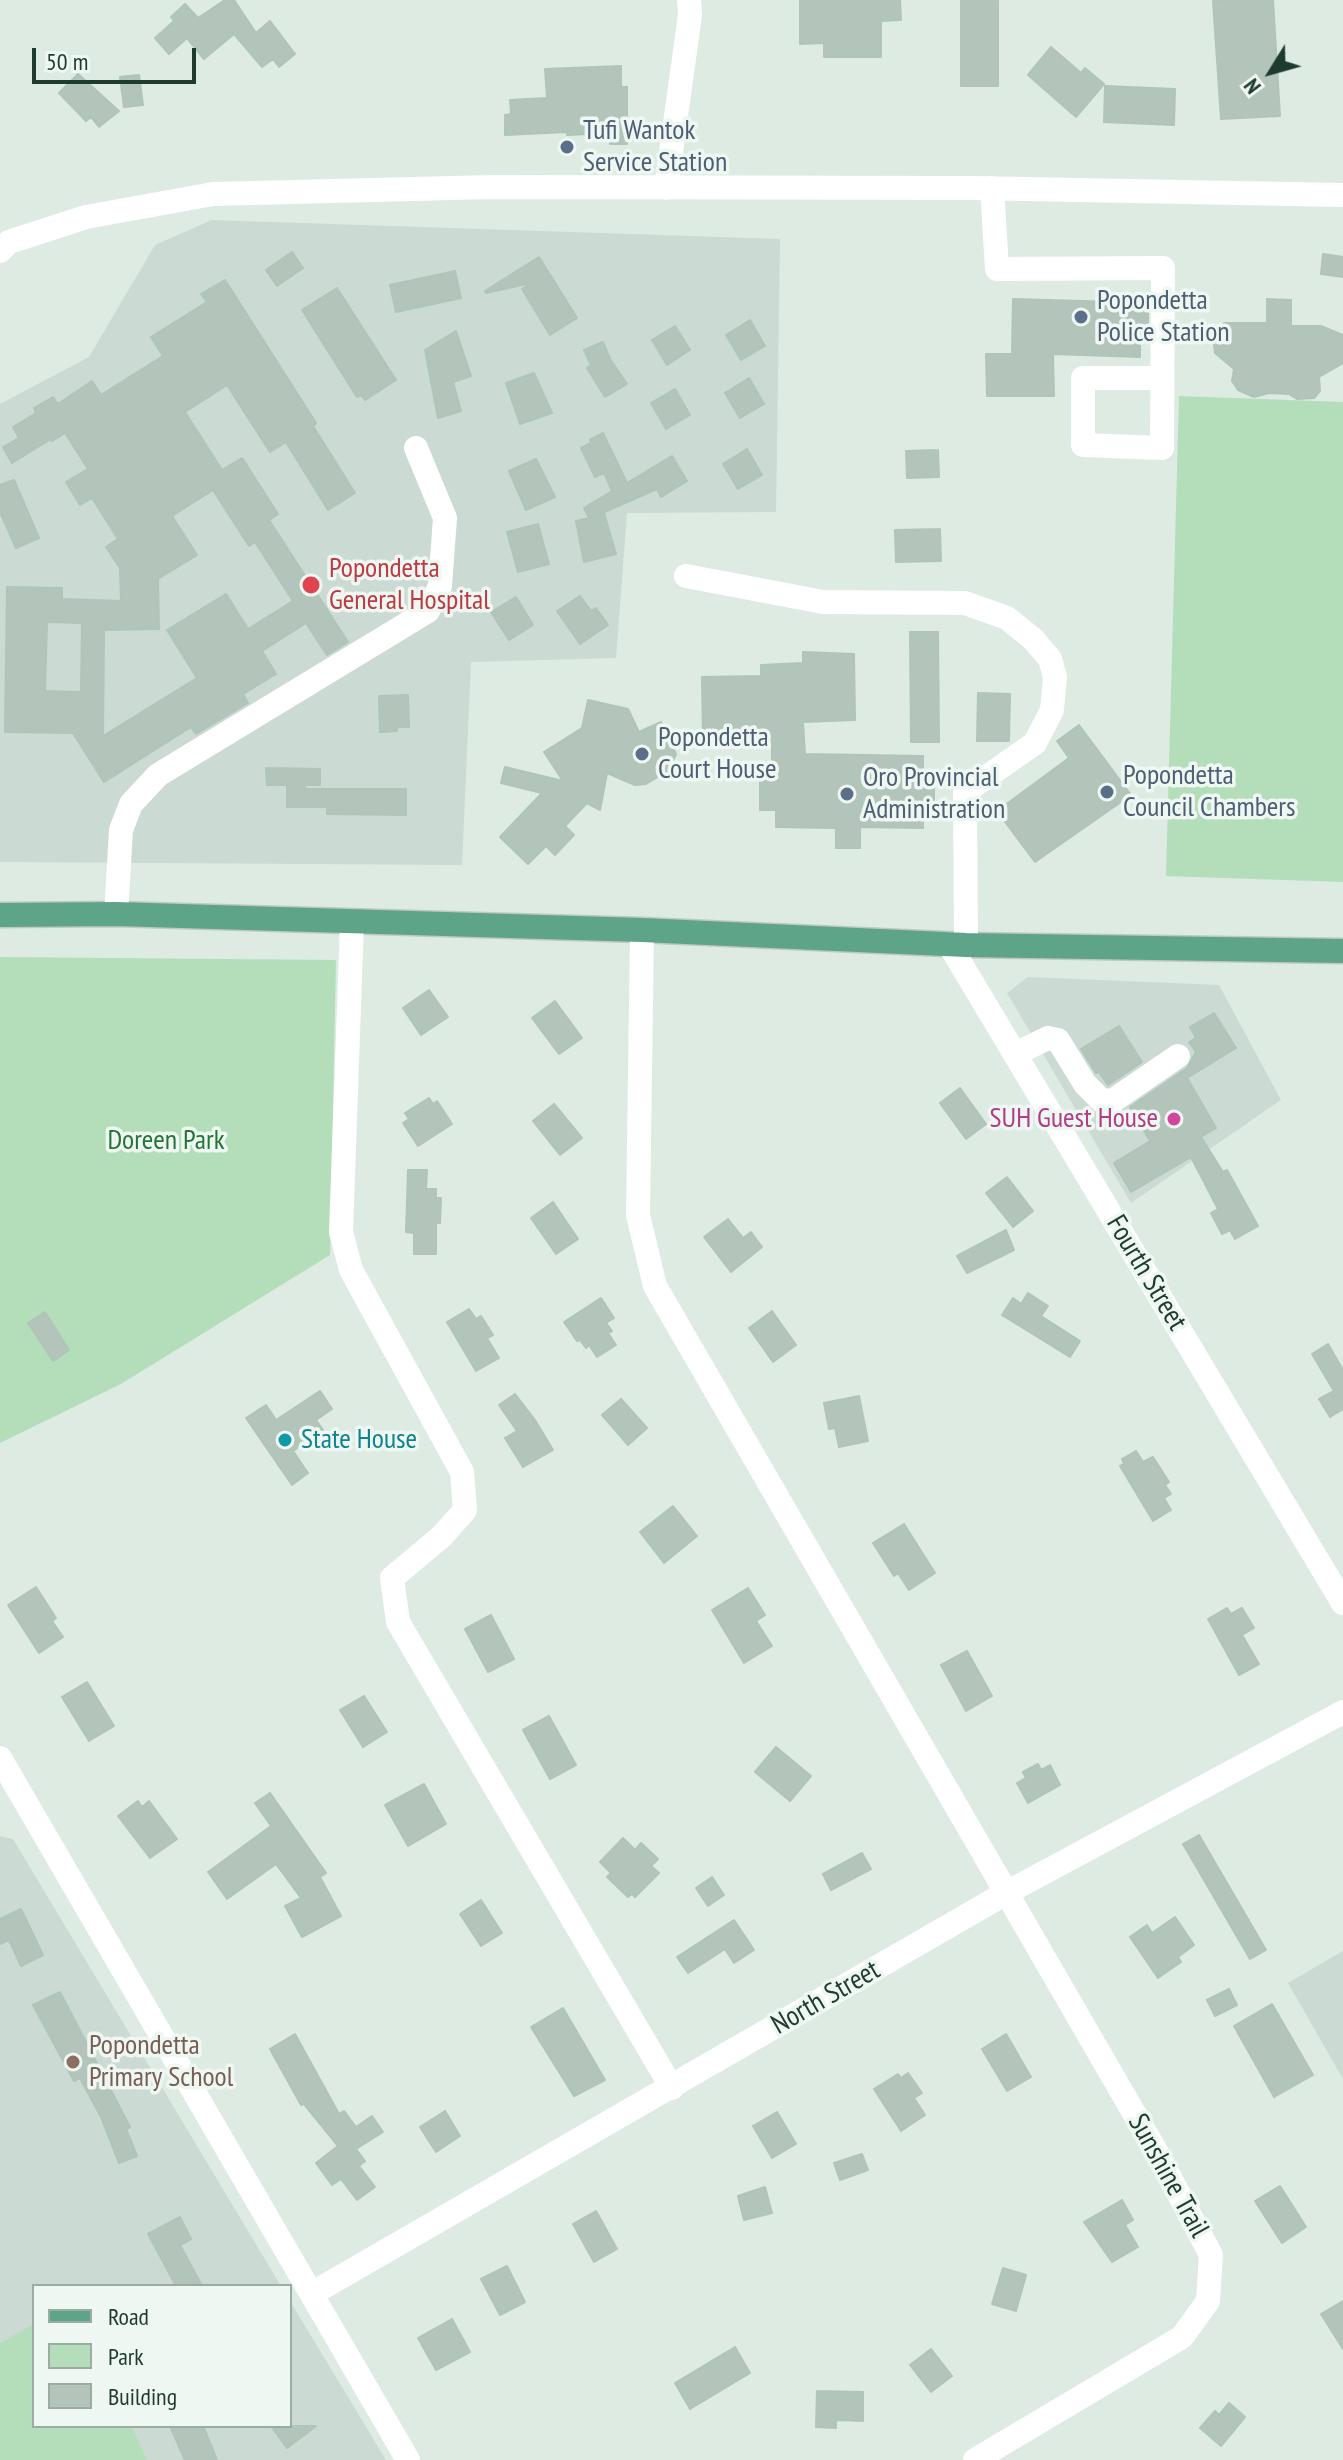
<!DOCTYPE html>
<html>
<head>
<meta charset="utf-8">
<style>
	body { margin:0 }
	#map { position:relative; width:1343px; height:2460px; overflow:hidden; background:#ddebe3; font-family:"PT Sans Narrow",sans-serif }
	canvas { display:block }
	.legend { position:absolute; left:32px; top:2284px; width:260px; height:144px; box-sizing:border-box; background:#eef7f1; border:2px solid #9baca3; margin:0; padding:10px 14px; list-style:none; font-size:24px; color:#1e3b2f }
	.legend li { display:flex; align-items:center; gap:16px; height:40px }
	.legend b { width:40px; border:2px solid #9baca3 }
	.north { position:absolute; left:1231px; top:32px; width:80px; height:80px; -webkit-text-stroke:6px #eef7f1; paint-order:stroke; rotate:233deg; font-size:22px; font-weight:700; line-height:32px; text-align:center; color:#1e3b2f }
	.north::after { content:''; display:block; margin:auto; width:28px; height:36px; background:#1e3b2f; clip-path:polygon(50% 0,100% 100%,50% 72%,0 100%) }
	.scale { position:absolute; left:32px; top:48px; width:164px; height:36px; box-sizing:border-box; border:4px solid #1e3b2f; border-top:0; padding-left:10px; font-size:24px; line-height:28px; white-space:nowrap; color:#1e3b2f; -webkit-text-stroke:6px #eef7f1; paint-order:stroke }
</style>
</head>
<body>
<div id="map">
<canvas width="1343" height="2460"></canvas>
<ul class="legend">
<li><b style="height:10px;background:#5ea488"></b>Road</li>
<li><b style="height:22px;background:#b4deb9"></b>Park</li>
<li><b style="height:22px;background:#b3c5bb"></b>Building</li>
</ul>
<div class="north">N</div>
<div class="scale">50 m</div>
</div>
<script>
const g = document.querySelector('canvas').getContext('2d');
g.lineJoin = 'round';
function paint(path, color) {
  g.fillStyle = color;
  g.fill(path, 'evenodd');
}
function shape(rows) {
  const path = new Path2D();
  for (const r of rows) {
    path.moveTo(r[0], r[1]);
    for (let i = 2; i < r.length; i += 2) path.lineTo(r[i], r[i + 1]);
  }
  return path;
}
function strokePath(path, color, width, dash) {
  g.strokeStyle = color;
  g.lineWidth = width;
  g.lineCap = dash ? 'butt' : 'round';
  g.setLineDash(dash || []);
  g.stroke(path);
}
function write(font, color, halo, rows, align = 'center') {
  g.font = font + ' "PT Sans Narrow",sans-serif';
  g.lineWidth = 7;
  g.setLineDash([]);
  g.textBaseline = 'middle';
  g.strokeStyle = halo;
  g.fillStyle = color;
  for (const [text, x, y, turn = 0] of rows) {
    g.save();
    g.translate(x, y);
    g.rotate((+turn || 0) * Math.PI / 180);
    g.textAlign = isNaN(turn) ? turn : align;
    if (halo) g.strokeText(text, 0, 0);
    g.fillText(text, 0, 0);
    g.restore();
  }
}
paint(shape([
	[212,220,780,239,776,512,627,513,616,658,471,662,462,865,0,862,0,404,89,357,155,245],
	[1028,977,1219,985,1281,1100,1131,1203,1007,993],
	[0,1836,13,1839,281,2286,34,2286,34,2426,290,2426,290,2301,386,2460,0,2460],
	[1343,1951,1343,2079,1288,1983]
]), '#cbdad2');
paint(shape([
	[1179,396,1343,402,1343,882,1166,876],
	[0,957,336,960,330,1255,121,1384,0,1443],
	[34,2324,34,2426,131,2426,147,2460,0,2460,0,2343]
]), '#b4deb9');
const building = shape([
	[225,0,234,0,256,33,270,21,295,54,279,67,273,59,262,67,234,34,204,59,187,38,169,54,155,38,174,21,171,17,185,4,198,18,225,0],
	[800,0,900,0,901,20,881,21,881,57,824,57,824,43,800,44,800,0],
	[961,0,998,0,998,86,961,86,961,0],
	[1273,0,1280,116,1221,119,1213,1,1273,0],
	[1051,47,1081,73,1085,68,1104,84,1076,117,1028,75,1051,47],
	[621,66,621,87,627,87,627,144,610,144,610,133,567,135,567,132,505,135,505,115,511,114,510,100,547,98,545,69,621,66],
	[78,74,119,111,99,127,91,117,86,121,59,93,78,74],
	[139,75,143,105,124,107,120,77,139,75],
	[1105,86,1175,89,1174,125,1104,122,1105,86],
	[292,252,303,268,277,286,266,270,292,252],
	[1323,254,1343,257,1343,277,1321,274,1323,254],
	[539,257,577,318,550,335,522,289,531,283,486,293,485,291,539,257],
	[455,271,461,298,396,312,390,285,455,271],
	[225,280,316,423,313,426,355,493,328,510,286,442,270,452,227,385,185,412,222,470,242,458,278,514,269,520,348,642,327,655,306,623,262,651,276,674,243,694,248,703,196,734,191,727,104,782,73,733,5,732,7,587,62,588,62,599,121,601,120,568,106,547,118,539,92,498,80,505,66,482,88,469,65,433,52,441,51,439,12,463,3,447,19,438,13,427,36,413,34,408,53,397,58,404,92,381,101,395,163,356,151,337,207,302,201,294,225,280],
	[213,490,249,546,255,542,293,601,248,629,226,594,167,630,197,678,103,736,104,630,159,629,158,579,197,555,172,516,213,490],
	[47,622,82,623,81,692,45,691,47,622],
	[337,288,396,380,365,400,361,395,357,397,302,310,337,288],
	[1013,299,1148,303,1148,336,1140,335,1140,357,1053,354,1054,396,987,396,986,354,1012,354,1013,299],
	[1267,299,1291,300,1291,326,1321,326,1343,335,1343,363,1319,377,1320,391,1314,398,1297,399,1289,394,1269,393,1254,397,1238,390,1232,381,1234,369,1215,353,1213,338,1224,323,1267,323,1267,299],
	[750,320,765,346,741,360,726,335,750,320],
	[675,326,690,350,667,365,652,340,675,326],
	[456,331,471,376,453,382,461,411,438,418,425,350,456,331],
	[603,342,610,359,627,384,605,397,587,368,591,365,584,350,603,342],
	[534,373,552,413,520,424,506,383,534,373],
	[749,378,764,404,740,418,725,393,749,378],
	[675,389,690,415,666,429,651,403,675,389],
	[603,433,627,483,672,456,687,481,661,497,657,489,593,517,604,513,616,554,584,562,576,521,589,518,584,508,612,491,604,473,595,477,581,448,591,443,590,440,603,433],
	[747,449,762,475,738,489,723,464,747,449],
	[938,450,939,477,907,478,906,451,938,450],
	[536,459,555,497,526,510,509,471,536,459],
	[14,480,39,538,16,548,0,512,0,485,14,480],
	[538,524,549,564,518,572,507,532,538,524],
	[940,529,941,561,896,562,895,530,940,529],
	[580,596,591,611,596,608,608,625,580,644,557,611,580,596],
	[516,597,533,625,509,640,491,612,516,597],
	[910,632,938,632,939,742,911,742,910,632],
	[803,652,854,654,855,720,803,722,805,754,923,756,923,782,934,783,934,805,923,805,923,828,860,827,860,848,836,848,836,828,776,827,776,810,760,810,760,775,772,776,772,741,703,742,702,677,761,676,761,665,803,663,803,652],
	[978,693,1010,694,1009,741,977,741,978,693],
	[408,695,409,727,397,727,397,731,380,732,379,696,408,695],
	[588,700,628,709,639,732,661,722,676,754,669,770,646,784,635,785,607,773,600,810,587,803,565,826,574,835,555,855,546,846,528,864,500,837,542,793,501,783,505,767,563,781,544,752,582,728,588,700],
	[1079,725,1131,795,1035,862,997,811,1069,758,1057,741,1079,725],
	[266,768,320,769,320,785,305,785,305,789,406,789,406,815,327,814,327,807,287,807,287,785,267,785,266,768],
	[429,990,448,1017,421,1035,403,1008,429,990],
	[555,1001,582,1038,559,1054,532,1018,555,1001],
	[1214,1013,1236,1048,1187,1078,1216,1128,1201,1137,1223,1172,1227,1170,1258,1226,1235,1239,1230,1230,1222,1234,1211,1213,1218,1209,1191,1157,1131,1192,1114,1163,1150,1141,1130,1107,1187,1068,1196,1052,1189,1042,1196,1038,1190,1027,1214,1013],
	[1119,1026,1142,1062,1108,1085,1099,1072,1096,1073,1081,1049,1119,1026],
	[960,1088,986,1124,966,1139,940,1103,960,1088],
	[429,1098,433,1104,437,1101,452,1124,418,1146,403,1123,409,1119,405,1113,429,1098],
	[554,1104,582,1138,560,1155,533,1121,554,1104],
	[408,1170,427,1170,426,1189,436,1189,436,1198,441,1198,440,1223,436,1223,436,1254,414,1254,414,1233,406,1232,408,1170],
	[1007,1177,1033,1211,1013,1227,986,1193,1007,1177],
	[553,1202,578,1239,556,1254,531,1218,553,1202],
	[728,1219,743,1238,751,1232,762,1247,731,1272,704,1237,728,1219],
	[1006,1230,1014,1250,967,1273,957,1256,1006,1230],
	[1028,1293,1048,1306,1041,1316,1080,1341,1070,1357,1002,1315,1013,1298,1021,1304,1028,1293],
	[601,1298,614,1318,606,1323,612,1331,608,1333,616,1345,597,1357,589,1345,586,1348,580,1340,577,1341,564,1322,601,1298],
	[469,1309,476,1319,481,1316,493,1335,487,1338,499,1358,476,1371,447,1322,469,1309],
	[772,1311,796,1345,773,1362,749,1328,772,1311],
	[45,1312,69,1350,53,1361,28,1323,45,1312],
	[1328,1344,1343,1370,1343,1409,1330,1417,1319,1399,1334,1391,1312,1354,1328,1344],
	[320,1391,332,1409,316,1420,323,1430,293,1451,308,1473,292,1485,246,1418,266,1405,276,1420,320,1391],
	[515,1394,535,1420,553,1450,523,1467,505,1438,517,1431,499,1405,515,1394],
	[859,1396,868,1441,839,1447,835,1428,829,1429,824,1403,859,1396],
	[621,1399,647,1428,628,1445,602,1415,621,1399],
	[1136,1451,1143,1462,1153,1457,1169,1482,1165,1485,1171,1494,1164,1498,1171,1510,1153,1521,1120,1466,1124,1464,1122,1459,1136,1451],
	[673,1506,697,1536,664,1563,640,1532,673,1506],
	[904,1524,935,1573,909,1590,898,1573,894,1576,873,1543,904,1524],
	[36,1587,56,1618,52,1621,63,1637,39,1653,8,1605,36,1587],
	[748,1588,765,1615,756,1621,772,1646,744,1663,712,1610,748,1588],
	[1227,1608,1231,1614,1242,1608,1254,1628,1242,1635,1259,1664,1239,1675,1208,1619,1227,1608],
	[491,1615,514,1659,488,1672,465,1629,491,1615],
	[967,1651,992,1696,966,1711,941,1665,967,1651],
	[87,1682,114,1726,89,1741,62,1697,87,1682],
	[364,1696,387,1732,363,1747,340,1710,364,1696],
	[549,1716,576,1765,550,1779,523,1730,549,1716],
	[776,1747,811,1776,790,1801,755,1772,776,1747],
	[1038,1764,1041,1770,1050,1765,1060,1785,1028,1803,1017,1783,1026,1778,1023,1772,1038,1764],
	[424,1784,446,1824,408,1846,385,1805,424,1784],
	[270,1793,326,1873,320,1877,341,1916,302,1937,285,1906,301,1898,276,1864,227,1899,208,1872,271,1826,255,1803,270,1793],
	[138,1801,142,1807,149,1801,177,1839,150,1858,118,1816,138,1801],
	[1199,1835,1266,1950,1250,1959,1183,1844,1199,1835],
	[623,1838,635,1850,641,1843,658,1859,651,1866,659,1873,635,1897,632,1894,628,1897,607,1877,611,1873,600,1862,623,1838],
	[862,1853,871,1869,831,1890,823,1874,862,1853],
	[712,1877,724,1895,708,1906,696,1888,712,1877],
	[481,1900,502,1933,481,1946,460,1914,481,1900],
	[21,1909,43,1955,21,1966,9,1940,0,1944,0,1919,21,1909],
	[1175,1917,1194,1945,1178,1957,1181,1962,1158,1978,1130,1937,1147,1925,1152,1933,1175,1917],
	[734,1920,754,1950,734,1963,725,1949,688,1973,677,1957,734,1920],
	[1229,1989,1237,2005,1215,2016,1207,2000,1229,1989],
	[60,1992,130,2127,126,2129,137,2156,119,2163,101,2117,80,2078,74,2081,33,2005,60,1992],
	[1272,2004,1313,2075,1274,2097,1234,2026,1272,2004],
	[563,2008,605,2080,574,2096,531,2027,563,2008],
	[295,2034,339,2114,344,2111,356,2127,372,2116,383,2132,356,2149,365,2161,359,2166,375,2187,357,2200,341,2179,332,2185,316,2163,338,2146,304,2104,301,2105,270,2049,295,2034],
	[1006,2034,1031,2077,1007,2091,982,2049,1006,2034],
	[908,2073,922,2093,914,2098,925,2115,901,2131,874,2089,898,2074,901,2078,908,2073],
	[445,2111,460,2136,436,2152,420,2127,445,2111],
	[777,2112,796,2144,772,2158,753,2126,777,2112],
	[862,2154,868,2170,840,2180,834,2163,862,2154],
	[1280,2186,1306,2227,1282,2243,1255,2201,1280,2186],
	[765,2187,772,2213,744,2220,738,2196,765,2187],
	[1122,2200,1133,2220,1125,2225,1138,2247,1112,2262,1084,2222,1122,2200],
	[596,2211,617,2249,594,2262,573,2224,596,2211],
	[180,2217,191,2239,180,2245,202,2286,176,2286,148,2234,180,2217],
	[507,2266,525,2302,500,2315,481,2279,507,2266],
	[1003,2268,1026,2275,1016,2311,992,2304,1003,2268],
	[1343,2301,1343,2349,1321,2314,1343,2301],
	[452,2319,470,2352,436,2370,418,2338,452,2319],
	[735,2347,750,2373,690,2409,675,2383,735,2347],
	[931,2349,952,2376,931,2392,910,2365,931,2349],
	[817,2391,863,2392,863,2421,836,2420,836,2428,816,2427,817,2391],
	[1229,2403,1245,2417,1221,2446,1200,2428,1215,2411,1219,2415,1229,2403],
	[170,2426,203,2426,217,2460,185,2460,170,2426],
	[271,2426,316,2426,287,2448,271,2426]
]);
paint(building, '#b3c5bb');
strokePath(building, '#afc5b9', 2);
const major = shape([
	[0,915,116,914,642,930,966,945,1343,951]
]);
strokePath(major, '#c0c8c5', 27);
strokePath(shape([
	[666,188,690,15,689,0],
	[992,188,997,269,1163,268,1162,448,1083,445,1083,378,1162,378],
	[0,251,9,242,86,217,213,194,493,187,972,188,1343,195],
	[686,576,823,602,965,603,1007,618,1033,639,1050,659,1055,677,1052,710,1035,743,965,792,966,945],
	[116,914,121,830,131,804,158,775,428,611,440,586,445,518,416,448],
	[352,922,341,1232,351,1270,462,1472,465,1510,442,1536,392,1578,398,1622,672,2088],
	[642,930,638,1215,655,1286,1156,2151,1211,2255,1208,2301,1182,2337,975,2460],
	[949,944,1343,1603],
	[1015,1054,1048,1038,1058,1040,1085,1084,1102,1101,1114,1100,1178,1056],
	[0,1758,408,2460],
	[313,2293,1006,1893,1343,1712]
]), '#fff', 24);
strokePath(major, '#5ea488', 24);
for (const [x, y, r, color] of [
	[567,147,8,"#5c6f8a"],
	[1081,317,8,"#5c6f8a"],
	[311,585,10,"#e0444e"],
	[642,754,8,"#5c6f8a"],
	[1107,792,8,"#5c6f8a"],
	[847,794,8,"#5c6f8a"],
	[1174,1119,8,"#d1479c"],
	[285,1440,8,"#0f9aa8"],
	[73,2062,8,"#8d6e63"]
]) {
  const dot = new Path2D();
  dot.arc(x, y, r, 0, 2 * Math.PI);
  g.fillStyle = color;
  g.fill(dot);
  strokePath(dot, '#eef7f1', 3);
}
write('28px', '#4e5e75', '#eef7f1', [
	["Tufi Wantok",583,131],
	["Service Station",583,163],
	["Popondetta",1097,301],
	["Police Station",1097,333],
	["Popondetta",658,738],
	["Court House",658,770],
	["Popondetta",1123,776],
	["Council Chambers",1123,808],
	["Oro Provincial",863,778],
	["Administration",863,810]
], 'left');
write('28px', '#be3a42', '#eef7f1', [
	["Popondetta",329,569],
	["General Hospital",329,601]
], 'left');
write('28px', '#b23c85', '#eef7f1', [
	["SUH Guest House",1158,1119]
], 'right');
write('28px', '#257539', '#eef7f1', [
	["Doreen Park",166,1141]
]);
write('28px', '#1e3b2f', '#eef7f1', [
	["Fourth Street",1146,1273,59],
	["North Street",826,1998,-30],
	["Sunshine Trail",1168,2176,61]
]);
write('28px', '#0d838f', '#eef7f1', [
	["State House",301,1440]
], 'left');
write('28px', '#785e54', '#eef7f1', [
	["Popondetta",89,2046],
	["Primary School",89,2078]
], 'left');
</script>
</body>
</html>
